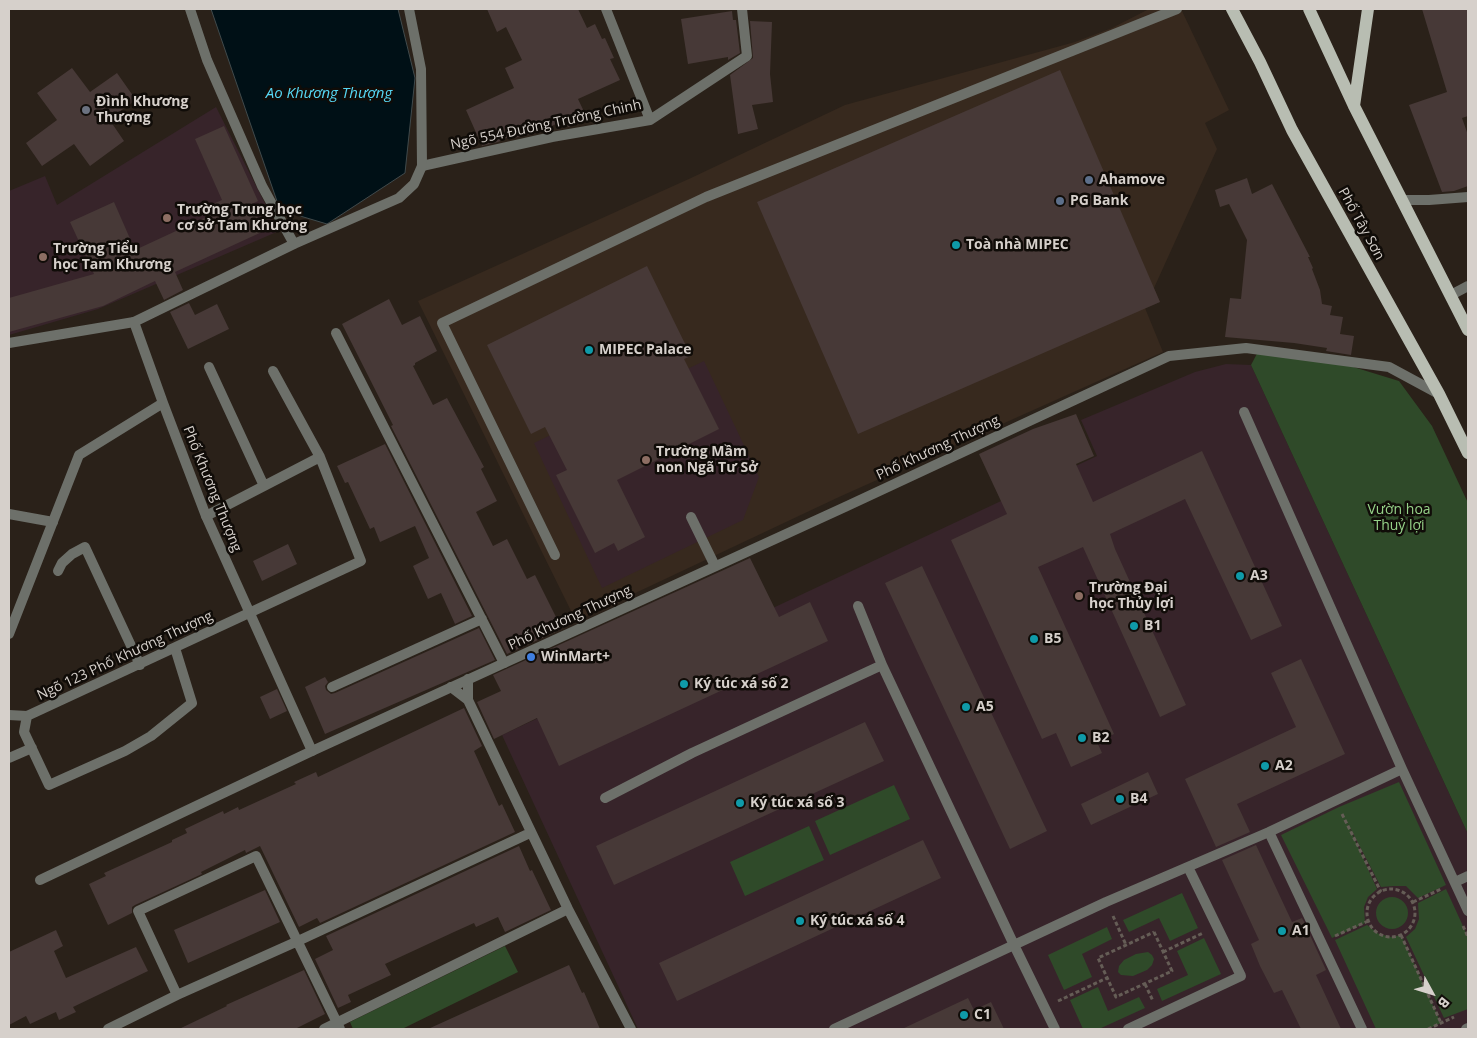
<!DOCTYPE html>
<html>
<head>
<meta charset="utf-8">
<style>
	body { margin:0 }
	#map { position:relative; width:1477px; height:1038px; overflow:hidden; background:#2a2119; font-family:"Open Sans",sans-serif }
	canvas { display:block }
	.frame { position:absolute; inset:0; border:10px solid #d6d0cb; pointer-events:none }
	.north { position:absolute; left:1407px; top:968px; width:50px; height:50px; -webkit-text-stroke:4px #100c08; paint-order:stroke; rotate:129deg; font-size:14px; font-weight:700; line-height:20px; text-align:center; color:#d6d0cb }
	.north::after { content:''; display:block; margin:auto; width:18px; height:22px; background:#d6d0cb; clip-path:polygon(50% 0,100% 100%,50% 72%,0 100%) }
</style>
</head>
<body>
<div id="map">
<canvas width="1477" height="1038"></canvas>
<div class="frame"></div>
<div class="north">B</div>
</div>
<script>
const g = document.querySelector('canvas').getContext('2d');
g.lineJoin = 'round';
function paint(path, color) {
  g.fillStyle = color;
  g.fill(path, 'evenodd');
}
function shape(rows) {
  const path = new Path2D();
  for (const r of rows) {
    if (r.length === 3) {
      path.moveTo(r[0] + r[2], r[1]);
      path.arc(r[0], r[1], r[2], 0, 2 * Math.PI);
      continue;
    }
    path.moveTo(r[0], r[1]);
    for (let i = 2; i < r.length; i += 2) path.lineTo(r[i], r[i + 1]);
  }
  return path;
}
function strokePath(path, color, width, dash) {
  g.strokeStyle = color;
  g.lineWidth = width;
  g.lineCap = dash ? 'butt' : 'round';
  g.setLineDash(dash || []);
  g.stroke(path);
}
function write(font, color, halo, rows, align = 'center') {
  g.font = font + ' "Open Sans",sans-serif';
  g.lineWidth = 5;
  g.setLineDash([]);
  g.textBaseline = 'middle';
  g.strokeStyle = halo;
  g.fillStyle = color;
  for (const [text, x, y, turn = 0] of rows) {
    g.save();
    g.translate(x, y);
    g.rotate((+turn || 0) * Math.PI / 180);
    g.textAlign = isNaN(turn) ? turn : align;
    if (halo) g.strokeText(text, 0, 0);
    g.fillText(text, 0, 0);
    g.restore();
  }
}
paint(shape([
	[1149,9,1181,9,1229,110,1205,123,1217,149,1154,288,1160,302,1145,308,1163,352,839,497,576,621,418,301,691,178,845,105,1075,42,1112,28]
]), '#37291e');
paint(shape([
	[216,107,279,231,98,309,9,335,9,191,45,176,57,205],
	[704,361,759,477,743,520,602,588,534,443],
	[1226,364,1251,365,1468,834,1468,1029,638,1029,502,735,1097,456,1081,420,1195,372]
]), '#37242a');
paint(shape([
	[1261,346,1337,362,1399,381,1432,426,1468,503,1468,834,1251,365],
	[1399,782,1446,885,1418,898,1406,886,1394,886,1381,887,1346,820,1377,889,1368,897,1364,907,1365,923,1332,938,1281,835,1339,807],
	[894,785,910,819,830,855,815,821],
	[809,826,824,860,745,896,730,862],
	[1446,889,1468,937,1468,1009,1444,1018,1406,937,1415,929,1419,919,1418,903],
	[1182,893,1198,928,1170,941,1159,918,1129,932,1123,920],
	[1392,913,16],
	[1367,925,1379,934,1391,937,1401,935,1441,1023,1428,1029,1376,1029,1335,940],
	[1107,927,1112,939,1082,954,1092,977,1064,990,1048,955],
	[1204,938,1221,974,1162,1001,1157,989,1188,975,1177,951],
	[505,946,518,972,402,1029,353,1029,350,1022],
	[1148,952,1152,955,1154,959,1152,965,1147,970,1133,976,1121,975,1118,972,1119,966,1124,960,1136,954],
	[1098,987,1108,1011,1139,997,1145,1008,1099,1029,1083,1029,1070,1000]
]), '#2f4a29');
const water = shape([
	[211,9,398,9,415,78,405,173,327,224,280,210,211,9]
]);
paint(water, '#001016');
strokePath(water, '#404a4c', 1);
paint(shape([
	[487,9,578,9,587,28,595,24,602,39,605,38,614,58,610,59,620,80,578,99,588,120,568,127,565,120,536,133,514,138,513,135,498,142,482,146,466,110,514,88,505,68,522,60,506,27,497,32],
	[1422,9,1468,9,1468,116,1462,118,1468,135,1468,186,1454,191,1442,192,1409,105,1447,92],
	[732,11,733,20,736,20,740,53,728,60,728,57,688,64,681,19],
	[750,21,772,22,770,74,773,102,752,105,758,129,738,134,730,75,753,58],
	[72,68,90,92,117,73,136,100,109,119,124,141,90,166,74,144,42,166,26,143,57,120,37,93],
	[1060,70,1160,302,858,434,757,202],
	[224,126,258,201,252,204,264,231,175,272,183,290,164,300,155,281,103,306,9,332,9,298,94,274,70,222,114,202,135,250,217,212,213,204,222,200,195,139],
	[1247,178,1252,194,1272,184,1310,257,1308,257,1313,268,1312,269,1320,290,1322,304,1332,306,1330,315,1343,317,1340,334,1354,336,1351,355,1326,351,1327,348,1294,343,1225,337,1230,298,1241,299,1247,240,1229,204,1220,207,1215,190],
	[647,266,691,356,684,359,719,429,617,480,645,537,618,551,614,543,595,553,556,475,567,470,545,427,531,434,487,345],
	[389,299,402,325,420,316,437,351,415,363,415,365,413,366,433,405,447,398,484,467,481,469,497,501,476,512,493,546,507,539,527,579,535,575,562,629,507,654,391,426,393,425,342,324],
	[189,303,195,315,217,304,229,329,188,349,170,312],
	[1076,414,1094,456,1076,464,1093,502,1202,451,1282,626,1251,640,1185,499,1110,534,1115,549,1186,705,1160,717,1083,547,1038,567,1114,734,1097,742,1102,753,1071,767,1056,733,1042,739,951,540,1007,514,979,454,1033,429],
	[385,444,472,616,455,624,441,593,428,599,413,566,429,558,415,526,380,542,374,527,370,529,348,482,345,483,337,466],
	[288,544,297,564,262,581,253,561],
	[750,558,779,617,810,602,828,641,559,766,537,718,494,739,477,702,501,691,493,675],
	[922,566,1047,831,1010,849,885,583],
	[479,628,495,660,325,734,305,687,325,677,328,682,325,686,326,690,331,694,335,693],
	[1301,659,1345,754,1237,804,1250,832,1216,847,1185,779,1296,727,1271,673],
	[277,689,287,711,270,719,260,697],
	[464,708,482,746,474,751,499,806,502,804,515,832,320,923,317,918,299,927,260,846,246,853,245,850,201,872,202,874,135,905,132,907,132,913,108,925,89,884,106,876,104,873,172,842,172,840,187,833,185,829,223,811,224,814,238,807,239,810,296,784,294,782,316,772,318,777],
	[865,722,884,761,614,885,596,846],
	[1148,772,1158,794,1091,825,1081,804],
	[923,840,941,878,677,1001,659,963],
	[1256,845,1292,922,1302,918,1304,922,1326,970,1316,975,1341,1029,1301,1029,1282,990,1274,993,1260,966,1251,944,1259,940,1222,860],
	[519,846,530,871,532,870,551,910,505,932,498,917,476,927,474,923,454,932,385,964,391,975,348,995,351,1002,338,1008,315,959,333,950,326,936],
	[265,890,280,922,188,963,174,930],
	[56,930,63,946,54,951,66,978,136,947,148,971,73,1007,76,1012,59,1020,56,1012,30,1024,26,1016,9,1025,9,952],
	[569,965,582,993,584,992,600,1029,428,1029],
	[304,970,325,1014,295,1029,179,1029,227,1006,226,1005],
	[968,998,974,1010,991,1002,1004,1029,902,1029]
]), '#473937');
strokePath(shape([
	[1342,814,1381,892],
	[1391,913,24],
	[1413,902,1441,889],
	[1113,916,1126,945],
	[1463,926,1468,937],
	[1154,932,1172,971,1116,997,1098,958,1154,932],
	[1401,935,1441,1023],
	[1335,936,1368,921],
	[1163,952,1203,933],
	[1145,984,1153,1001],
	[1058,1001,1107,978],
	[1428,1029,1454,1017]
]), '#655d56', 3, [4, 2.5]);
strokePath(shape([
	[606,9,650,120],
	[422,166,552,137,650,120,747,56,742,9],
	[1401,200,1429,200,1468,197],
	[336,333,504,663],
	[9,343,134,322],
	[209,367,264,486],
	[1244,412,1402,769,1468,911],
	[9,514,53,522],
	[206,516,320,457],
	[691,517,715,566],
	[555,555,442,323,706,197,1177,9],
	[58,571,62,563,72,554,85,547,140,665],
	[858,606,882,665,1014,945,1055,1029],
	[332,687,482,619],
	[451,687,468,700,568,909,631,1029],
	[468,700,468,679],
	[9,715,27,716,361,561,320,457,273,371],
	[27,716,24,732,49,785,125,751,151,736,192,703,175,648],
	[9,758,32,748],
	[605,798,692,753,882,665],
	[1269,832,1362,1029],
	[40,880,312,751],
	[1455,882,1468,876],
	[177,995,138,911,256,856,340,1029],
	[108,1029,177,995,298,941,530,833],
	[324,1029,568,909],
	[834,1029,1106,902,1269,832,1402,769],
	[1128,1029,1241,976,1188,867],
	[1466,1029,1468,1028]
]), '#6d706a', 10);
strokePath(shape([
	[190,9,207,60,262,186,294,244],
	[409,9,421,69,422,166,414,184,399,198,294,244,134,322,163,403,206,516,312,751,845,507,1169,356,1246,348,1389,367,1439,394],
	[1451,295,1468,286],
	[9,634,79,455,163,403]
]), '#6d706a', 10);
strokePath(shape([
	[1232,9,1260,62,1292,130,1439,394,1468,453],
	[1309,9,1354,106,1468,330],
	[1354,106,1368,9]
]), '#b8bdb2', 12);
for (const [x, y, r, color] of [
	[86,110,5,"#6b7280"],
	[1089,180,5,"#5c6f8a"],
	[1060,201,5,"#5c6f8a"],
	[167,218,5,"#8d6e63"],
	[956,245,5,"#0f9aa8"],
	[43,257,5,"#8d6e63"],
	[589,350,5,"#0f9aa8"],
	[646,460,5,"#8d6e63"],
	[1240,576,5,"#0f9aa8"],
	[1079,596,5,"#8d6e63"],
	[1134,626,5,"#0f9aa8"],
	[1034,639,5,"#0f9aa8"],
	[531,657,5,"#3f7fe0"],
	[684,684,5,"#0f9aa8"],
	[966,707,5,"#0f9aa8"],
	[1082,738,5,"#0f9aa8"],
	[1265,766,5,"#0f9aa8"],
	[1120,799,5,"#0f9aa8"],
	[740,803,5,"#0f9aa8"],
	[800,921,5,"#0f9aa8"],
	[1282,931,5,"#0f9aa8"],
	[964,1015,5,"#0f9aa8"]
]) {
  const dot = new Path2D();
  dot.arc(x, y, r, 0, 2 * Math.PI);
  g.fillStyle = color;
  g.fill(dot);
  strokePath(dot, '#100c08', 2);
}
write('bold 14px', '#d6d0cb', '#100c08', [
	["Đình Khương",96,102],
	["Thượng",96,118],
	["Ahamove",1099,180],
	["PG Bank",1070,201],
	["Trường Trung học",177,210],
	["cơ sở Tam Khương",177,226],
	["Toà nhà MIPEC",966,245],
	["Trường Tiểu",53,249],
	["học Tam Khương",53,265],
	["MIPEC Palace",599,350],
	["Trường Mầm",656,452],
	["non Ngã Tư Sở",656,468],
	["A3",1250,576],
	["Trường Đại",1089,588],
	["học Thủy lợi",1089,604],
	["B1",1144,626],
	["B5",1044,639],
	["WinMart+",541,657],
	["Ký túc xá số 2",694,684],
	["A5",976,707],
	["B2",1092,738],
	["A2",1275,766],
	["B4",1130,799],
	["Ký túc xá số 3",750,803],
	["Ký túc xá số 4",810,921],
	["A1",1292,931],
	["C1",974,1015]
], 'left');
write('14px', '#d6d0cb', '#100c08', [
	["Ngõ 554 Đường Trường Chinh",546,125,-12],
	["Phố Tây Sơn",1361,224,61],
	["Phố Khương Thượng",938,448,-25],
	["Phố Khương Thượng",212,489,68],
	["Phố Khương Thượng",570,618,-25],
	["Ngõ 123 Phố Khương Thượng",125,656,-25]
]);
write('14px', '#96d289', '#100c08', [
	["Vườn hoa",1399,510],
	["Thuỷ lợi",1399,526]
]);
write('italic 15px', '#56d7f4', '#100c08', [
	["Ao Khương Thượng",329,94]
]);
</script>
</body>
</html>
